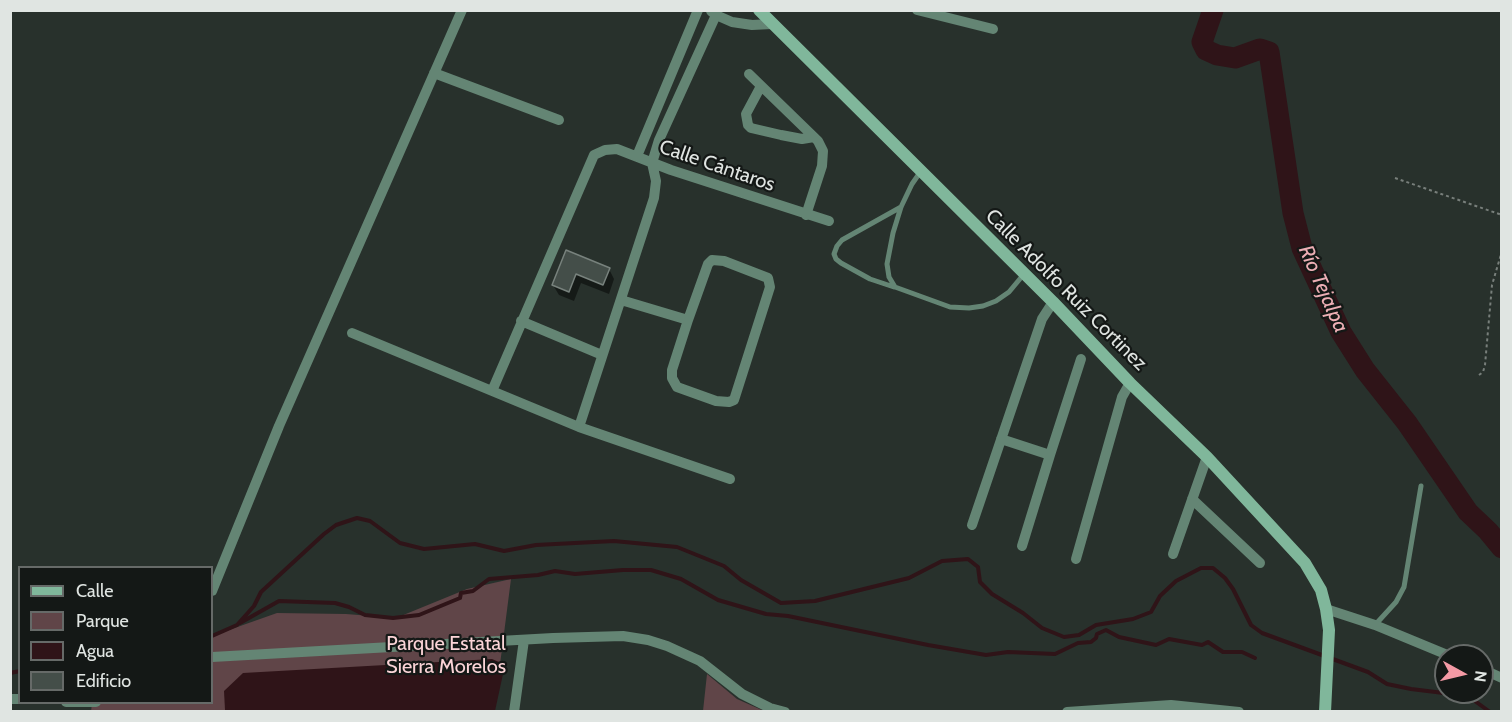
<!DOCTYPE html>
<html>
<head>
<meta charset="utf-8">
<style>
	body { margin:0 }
	#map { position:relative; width:1512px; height:722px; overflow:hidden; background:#28312c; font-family:Cabin,sans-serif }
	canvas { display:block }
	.frame { position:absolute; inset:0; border:12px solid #e0e5e2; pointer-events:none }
	.legend { position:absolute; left:18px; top:566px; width:195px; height:138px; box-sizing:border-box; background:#141816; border:2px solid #666a68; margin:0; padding:8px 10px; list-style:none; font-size:18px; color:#e0e5e2 }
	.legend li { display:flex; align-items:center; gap:12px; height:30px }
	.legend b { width:30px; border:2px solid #666a68 }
	.north { position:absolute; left:1434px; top:644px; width:60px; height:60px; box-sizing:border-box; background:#141816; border:2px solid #666a68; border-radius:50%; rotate:98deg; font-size:16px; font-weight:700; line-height:24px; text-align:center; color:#e0e5e2 }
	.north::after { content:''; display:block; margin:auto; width:21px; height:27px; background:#f49aa5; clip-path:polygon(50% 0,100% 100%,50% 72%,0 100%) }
</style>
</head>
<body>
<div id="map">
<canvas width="1512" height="722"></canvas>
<div class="frame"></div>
<ul class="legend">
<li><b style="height:8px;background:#80b79b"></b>Calle</li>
<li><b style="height:16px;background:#604548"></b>Parque</li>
<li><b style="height:16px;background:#2f1418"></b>Agua</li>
<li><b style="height:16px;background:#444e49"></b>Edificio</li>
</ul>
<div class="north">N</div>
</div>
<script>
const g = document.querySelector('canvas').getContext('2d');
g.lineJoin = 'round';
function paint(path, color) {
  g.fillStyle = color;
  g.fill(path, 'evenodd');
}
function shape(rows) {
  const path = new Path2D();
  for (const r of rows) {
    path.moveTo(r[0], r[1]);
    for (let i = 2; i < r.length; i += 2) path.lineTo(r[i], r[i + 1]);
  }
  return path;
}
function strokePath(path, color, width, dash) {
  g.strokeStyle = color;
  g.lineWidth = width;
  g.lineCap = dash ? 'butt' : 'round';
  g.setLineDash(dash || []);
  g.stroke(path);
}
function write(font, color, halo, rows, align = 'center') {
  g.font = font + ' Cabin,sans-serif';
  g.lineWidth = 4.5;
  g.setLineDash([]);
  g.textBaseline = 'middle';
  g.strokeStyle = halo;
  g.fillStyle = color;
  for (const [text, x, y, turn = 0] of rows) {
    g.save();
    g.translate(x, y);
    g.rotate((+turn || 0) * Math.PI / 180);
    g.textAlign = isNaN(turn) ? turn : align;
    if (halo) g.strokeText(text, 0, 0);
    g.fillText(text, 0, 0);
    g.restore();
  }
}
paint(shape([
	[511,579,494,711,91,712,92,703,212,702,212,636,277,613,346,614,396,618,467,589],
	[707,674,737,699,764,711,703,711]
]), '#604548');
paint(shape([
	[492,659,499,662,503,674,495,711,226,712,225,710,224,691,243,673]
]), '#2f1418');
paint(shape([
	[567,252,609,269,614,279,609,294,581,283,574,301,559,295,553,285]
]), '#0007');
strokePath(shape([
	[240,623,279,601,335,603,349,607,365,615,393,618,419,615,460,598,461,593,473,591,489,579,538,575,555,571,575,574,623,570,651,570,681,579,718,600,766,614,788,616,928,645,986,655,1008,652,1055,654,1078,643,1091,642,1096,638,1097,634,1106,630,1119,637,1156,645,1169,639,1202,645,1208,642,1223,652,1242,652,1255,658],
	[212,636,237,625,254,606,261,592,324,534,336,525,357,518,370,521,400,543,424,549,475,544,504,551,536,545,614,541,677,547,724,566,741,580,781,603,815,601,909,578,942,561,968,559,978,567,980,582,992,594,1023,613,1042,628,1064,637,1079,635,1096,625,1133,619,1151,612,1160,596,1176,581,1201,568,1213,568,1225,578,1233,589,1251,625,1262,633,1368,672,1387,684,1411,689,1468,696,1490,712],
	[10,673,20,671]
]), '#2f1418', 4);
strokePath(shape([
	[1213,10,1202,42,1206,50,1217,55,1235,58,1260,49,1269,52,1293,213,1302,248,1341,332,1365,370,1407,423,1468,512,1488,531,1502,548]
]), '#2f1418', 21);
const building = shape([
	[566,250,610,268,603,285,576,274,569,292,552,285,566,250]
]);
paint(building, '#444e49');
strokePath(building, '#78827d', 1.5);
strokePath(shape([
	[1395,178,1502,215],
	[1479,375,1483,372,1485,365,1492,285,1502,251]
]), '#787f7b', 2, [3, 3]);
strokePath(shape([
	[921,171,912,184,901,207,893,233,887,264,889,277,895,287,950,307,969,308,983,306,996,301,1009,292,1024,274],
	[894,287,870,279,841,263,836,259,834,254,837,246,842,240,901,207],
	[1375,625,1396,602,1404,587,1421,486]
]), '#648574', 5);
strokePath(shape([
	[917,10,993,29],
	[711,11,716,15,732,22,752,25,772,24],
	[434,73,559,120],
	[749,74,818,141,823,151,822,166,806,215],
	[761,86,746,114,748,125,751,128,781,135,802,139,814,137],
	[637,156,698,10],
	[712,260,724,261,768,278,770,287,734,400,729,402,716,401,677,387,672,378,672,370,688,320,708,264,712,260],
	[621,300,688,320],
	[521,321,602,355],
	[352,333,579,427,730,479],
	[492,391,594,155,605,150,617,149,671,170,829,221],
	[579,427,654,198,656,181,652,163,659,140,716,15],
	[1001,439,1050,455,1022,546],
	[1050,455,1081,359],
	[1192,499,1260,563],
	[972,525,1042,319,1053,302],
	[1173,554,1207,457],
	[1076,559,1122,397,1130,383],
	[212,591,279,426,462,10],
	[1326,609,1375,625,1450,656],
	[212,657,553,638,623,636,648,640,667,646,700,661,742,694,770,708,785,712],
	[1482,669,1502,678],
	[10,699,20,699],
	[66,702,96,702],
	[514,712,524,640],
	[1067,712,1171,705,1239,712]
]), '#648574', 10);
strokePath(shape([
	[759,10,1053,302,1130,383,1207,457,1305,563,1321,590,1326,609,1329,630,1325,712]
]), '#80b79b', 12);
write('20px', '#e0e5e2', '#141816', [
	["Calle Cántaros",717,166,19],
	["Calle Adolfo Ruiz Cortinez",1066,290,45]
]);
write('20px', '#fbd4d7', '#141816', [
	["Parque Estatal",446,644],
	["Sierra Morelos",446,667]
]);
write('italic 21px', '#ecaeb4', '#141816', [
	["Río Tejalpa",1323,289,66]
]);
</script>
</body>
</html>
